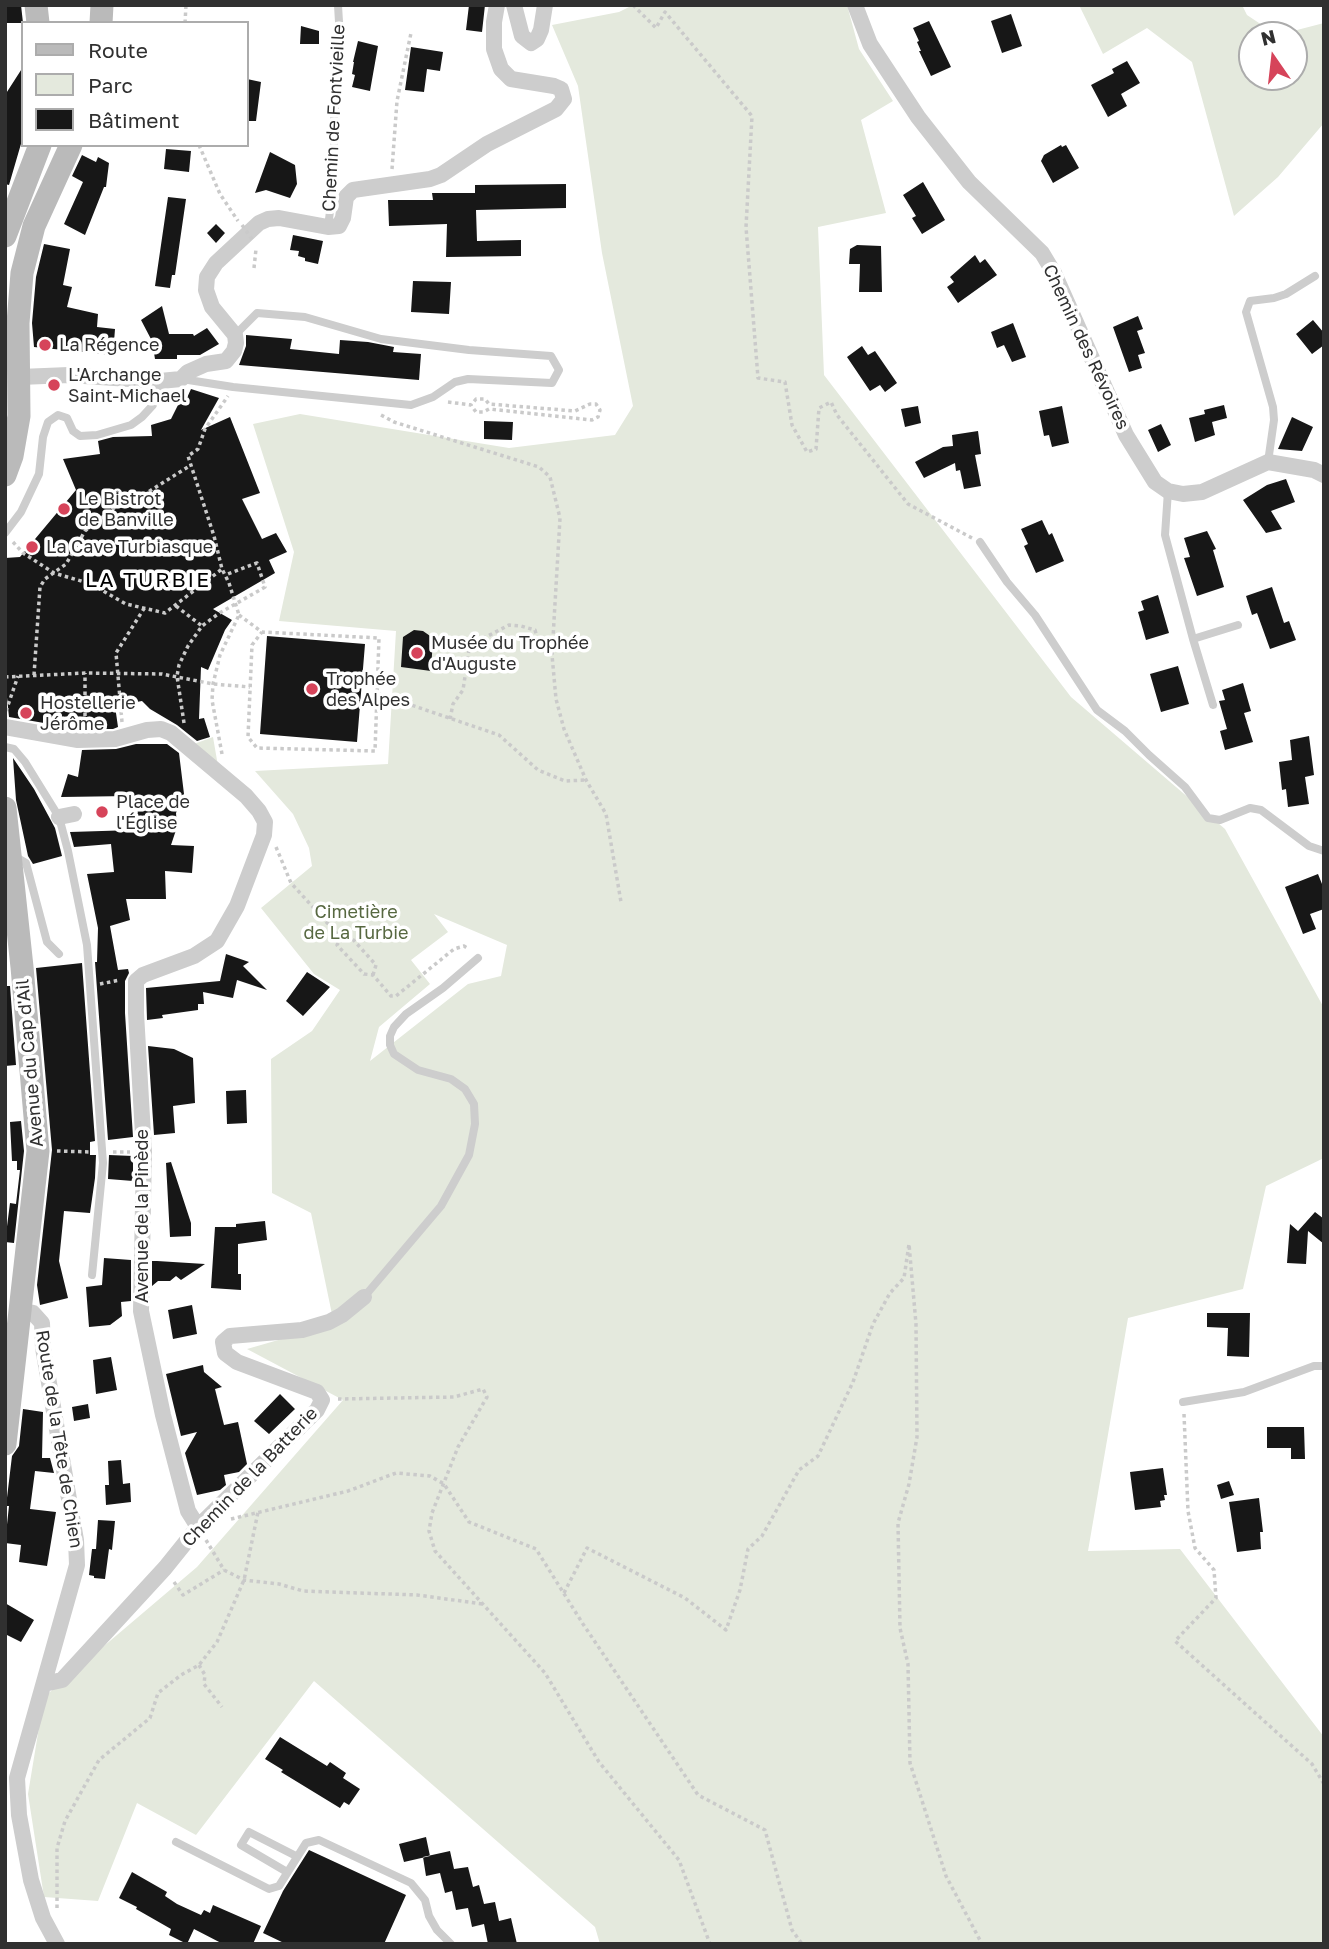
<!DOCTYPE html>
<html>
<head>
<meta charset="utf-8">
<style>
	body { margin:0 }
	#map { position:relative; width:1329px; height:1949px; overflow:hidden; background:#fff; font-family:"Golos Text",sans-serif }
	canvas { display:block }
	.frame { position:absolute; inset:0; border:7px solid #303030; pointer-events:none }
	.legend { position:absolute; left:21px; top:21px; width:228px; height:126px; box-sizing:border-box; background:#fff; border:2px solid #acacac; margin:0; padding:9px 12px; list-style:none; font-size:21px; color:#303030 }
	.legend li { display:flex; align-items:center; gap:14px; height:35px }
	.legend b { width:35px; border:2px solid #acacac }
	.north { position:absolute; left:1238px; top:21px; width:70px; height:70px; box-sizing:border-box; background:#fff; border:2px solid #acacac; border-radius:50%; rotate:346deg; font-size:19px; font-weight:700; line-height:28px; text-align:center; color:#303030 }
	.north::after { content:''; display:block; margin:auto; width:24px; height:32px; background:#d6445a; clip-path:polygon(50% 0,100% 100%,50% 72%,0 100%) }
</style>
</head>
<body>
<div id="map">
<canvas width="1329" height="1949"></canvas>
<div class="frame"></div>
<ul class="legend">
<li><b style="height:9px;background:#bababa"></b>Route</li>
<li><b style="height:19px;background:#e4e9dd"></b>Parc</li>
<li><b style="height:19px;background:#171717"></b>Bâtiment</li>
</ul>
<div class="north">N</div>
</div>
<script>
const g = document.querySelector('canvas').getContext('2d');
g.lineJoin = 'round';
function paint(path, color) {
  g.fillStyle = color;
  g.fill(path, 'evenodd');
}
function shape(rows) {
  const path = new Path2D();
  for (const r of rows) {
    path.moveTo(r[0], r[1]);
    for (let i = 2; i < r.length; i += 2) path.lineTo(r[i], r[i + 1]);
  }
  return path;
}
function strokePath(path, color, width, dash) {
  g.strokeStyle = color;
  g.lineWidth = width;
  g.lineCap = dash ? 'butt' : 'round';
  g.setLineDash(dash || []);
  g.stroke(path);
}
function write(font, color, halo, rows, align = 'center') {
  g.font = font + ' "Golos Text",sans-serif';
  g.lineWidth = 7;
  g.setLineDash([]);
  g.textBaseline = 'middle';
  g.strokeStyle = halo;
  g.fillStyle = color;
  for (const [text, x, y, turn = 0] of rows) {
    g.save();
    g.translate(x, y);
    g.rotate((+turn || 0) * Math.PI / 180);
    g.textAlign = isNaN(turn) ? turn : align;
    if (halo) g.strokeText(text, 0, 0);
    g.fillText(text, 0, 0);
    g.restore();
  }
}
paint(shape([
	[633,5,847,5,859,49,893,101,861,120,886,213,818,227,824,375,1071,697,1225,829,1324,1008,1324,1158,1266,1186,1243,1289,1128,1318,1088,1551,1180,1549,1324,1737,1324,1944,600,1944,595,1927,314,1681,196,1835,137,1803,98,1901,44,1897,28,1794,44,1697,197,1567,343,1400,247,1349,334,1324,311,1213,272,1193,271,1059,312,1031,340,990,314,974,261,908,312,866,309,848,293,814,255,771,388,764,396,631,279,621,294,552,253,424,300,414,509,448,615,435,633,406,602,253,578,86,552,25,619,12],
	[434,914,507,945,501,976,468,984,370,1061,379,1027,430,984,411,960,448,932],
	[1079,5,1242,5,1247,15,1268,29,1297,30,1324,23,1324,123,1278,177,1234,216,1192,62,1147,28,1103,54],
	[1294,35,1294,77,1252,77,1252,35],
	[213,737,218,766,194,744]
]), '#e4e9dd');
paint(shape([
	[5,5,21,5,23,23,5,23],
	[469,5,485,5,482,32,466,30],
	[1011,14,1022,46,1002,53,991,21],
	[929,21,951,67,931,76,919,51,921,51,917,42,919,41,913,28],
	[301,26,319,31,319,44,300,44],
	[358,41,378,46,370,91,352,87,355,75,352,74,354,62,353,62],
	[411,47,443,52,440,71,427,69,424,92,405,90],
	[1127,61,1140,83,1121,94,1127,106,1108,117,1091,85,1114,73,1112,69],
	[23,67,23,137,9,185,5,184,5,95],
	[247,79,261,82,256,121,247,121],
	[1061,145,1062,147,1066,145,1079,168,1053,183,1041,161,1044,155],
	[166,149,191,151,189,172,164,169],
	[270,152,295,165,297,184,290,198,266,190,255,193],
	[82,155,96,162,98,157,109,163,106,187,104,187,85,235,64,224,83,182,72,176],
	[923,182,945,220,922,234,912,218,916,216,903,195],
	[566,184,566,208,476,210,477,241,521,240,521,256,446,257,447,224,389,226,388,200,433,200,432,193,475,193,475,185],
	[168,197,186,199,175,275,172,275,170,288,155,286],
	[216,224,225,233,216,243,207,233],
	[293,235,323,241,318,264,305,261,305,258,298,256,299,251,290,250],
	[44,244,70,249,63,285,72,287,67,307,98,314,97,327,115,329,113,355,34,347,32,323,36,277],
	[857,245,881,246,882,292,859,292,860,264,849,264,850,249],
	[975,255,980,263,985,259,997,275,958,303,947,287,954,282,950,277],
	[413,281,451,282,449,314,411,312],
	[162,306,169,334,193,334,194,336,207,328,219,344,200,355,177,355,177,359,155,359,152,341,141,320],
	[1138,316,1143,329,1137,331,1145,353,1138,355,1142,368,1129,372,1113,327],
	[1313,320,1324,333,1324,345,1312,354,1296,334],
	[1013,323,1026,357,1012,362,1004,345,997,348,991,332],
	[246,335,292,339,290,349,339,354,340,340,368,342,394,347,393,352,421,354,419,380,239,365,246,346],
	[862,346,868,355,875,351,897,383,885,392,880,385,870,391,847,357],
	[191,389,219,398,201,430,230,417,260,493,242,499,262,539,276,533,287,552,269,560,275,573,213,609,232,620,225,630,208,670,201,667,199,719,204,718,210,737,197,741,177,725,150,709,142,701,115,706,118,727,113,729,79,729,9,717,5,678,5,558,20,557,76,490,63,459,100,454,98,441,113,437,152,436,151,425,171,419,181,399,186,400],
	[1224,405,1227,418,1212,422,1215,435,1195,442,1189,418,1205,414,1204,410],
	[918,406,921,423,905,427,901,409],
	[1062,406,1069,443,1052,447,1049,435,1044,436,1039,411],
	[1292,417,1313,427,1302,451,1278,449],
	[484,421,513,422,512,440,484,439],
	[1161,424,1171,445,1158,452,1148,430],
	[978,431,981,454,975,455,981,486,964,489,960,470,956,471,955,463,924,478,915,462,943,447,953,446,952,435],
	[1286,479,1295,502,1271,511,1282,529,1266,533,1243,500,1267,485],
	[1042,520,1049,535,1052,533,1064,561,1036,573,1024,546,1028,544,1021,529],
	[1207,531,1216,549,1213,550,1224,587,1197,596,1184,558,1190,557,1184,538],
	[1272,587,1284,623,1289,621,1296,640,1270,649,1257,613,1252,615,1246,596],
	[1158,595,1169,633,1146,640,1138,612,1144,610,1141,601],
	[414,630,423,631,433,638,431,671,401,667,403,637],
	[267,636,365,644,357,742,260,734],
	[1178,666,1189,704,1161,712,1150,674],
	[1243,683,1251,711,1244,713,1253,742,1225,750,1220,731,1227,729,1219,701,1225,700,1222,690],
	[1309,736,1314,775,1305,777,1309,804,1288,807,1286,789,1282,790,1279,762,1292,760,1290,740],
	[136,744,167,744,179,753,184,794,176,813,177,827,171,845,194,846,192,873,165,871,166,899,126,899,130,920,110,926,118,970,128,969,129,973,125,981,125,1013,133,1137,108,1140,95,962,97,962,98,928,87,874,114,872,111,844,74,847,70,832,134,830,129,796,61,797,68,774,78,777,82,750,116,749],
	[13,758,34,789,55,828,62,856,33,864,28,856,16,800],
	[1318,874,1324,889,1324,909,1310,914,1316,929,1303,934,1285,887],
	[226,954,249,962,243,966,267,990,237,980,233,998,203,992,204,1004,198,1004,198,1010,162,1015,163,1018,147,1020,146,988,220,981],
	[82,963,95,1141,90,1142,90,1155,96,1155,95,1178,90,1213,64,1211,59,1261,68,1298,40,1305,37,1285,52,1150,36,968],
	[307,972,330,987,303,1016,286,1001],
	[5,986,10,986,16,1065,5,1066],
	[148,1046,174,1049,193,1058,195,1103,173,1106,175,1133,154,1135],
	[246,1090,247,1123,227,1124,226,1091],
	[21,1121,24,1151,14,1243,5,1242,10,1203,16,1204,20,1170,17,1170,17,1161,12,1161,10,1122],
	[109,1155,133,1156,133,1181,108,1179],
	[171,1162,191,1223,191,1236,170,1237,166,1163],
	[1315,1212,1324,1219,1324,1244,1308,1231,1306,1264,1287,1263,1290,1224,1298,1231],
	[265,1221,267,1240,238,1244,238,1274,241,1274,241,1290,211,1288,215,1227,236,1227,236,1224],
	[104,1258,131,1260,131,1301,121,1302,122,1316,110,1325,89,1327,86,1287,102,1285],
	[152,1261,157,1261,205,1264,181,1280,176,1276,170,1281,158,1281,152,1286],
	[192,1305,197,1334,173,1339,168,1310],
	[1207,1313,1250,1313,1249,1357,1227,1356,1228,1328,1207,1327],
	[111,1357,117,1390,96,1394,93,1360],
	[203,1365,204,1372,222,1387,215,1389,224,1425,238,1422,247,1464,239,1472,224,1475,226,1485,220,1490,197,1495,185,1453,197,1432,181,1436,166,1374],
	[280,1394,295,1409,269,1434,254,1421],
	[88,1404,90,1418,74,1421,72,1407],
	[23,1409,43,1412,42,1458,50,1458,54,1473,35,1471,30,1509,56,1512,47,1566,19,1562,21,1545,5,1543,9,1506,6,1506,12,1456,19,1446],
	[1267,1427,1304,1427,1305,1459,1291,1459,1291,1448,1267,1448],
	[121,1460,123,1484,130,1483,131,1502,106,1505,105,1485,109,1485,108,1461],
	[1163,1468,1167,1495,1164,1495,1165,1500,1160,1501,1161,1507,1135,1510,1130,1472],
	[1229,1481,1234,1495,1221,1499,1217,1485],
	[1259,1498,1263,1532,1260,1532,1261,1549,1237,1552,1229,1502],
	[98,1520,115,1521,112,1550,109,1549,105,1579,94,1578,94,1576,89,1575,92,1549,96,1549],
	[5,1603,34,1620,21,1642,5,1634],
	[280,1737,327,1766,330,1762,346,1773,343,1778,360,1789,349,1805,344,1802,340,1808,281,1772,283,1770,265,1759],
	[426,1837,430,1856,404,1862,399,1844],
	[309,1850,406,1895,384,1944,286,1944,263,1933,283,1891],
	[450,1851,454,1869,468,1867,473,1887,479,1885,484,1904,495,1902,499,1921,511,1918,517,1944,488,1944,484,1924,472,1927,468,1908,456,1910,452,1891,445,1893,440,1873,426,1876,423,1857],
	[132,1872,167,1892,165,1896,177,1904,201,1915,204,1910,210,1913,213,1905,261,1926,253,1944,223,1944,194,1929,187,1944,169,1935,171,1929,136,1909,137,1907,119,1898]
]), '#171717');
strokePath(shape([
	[633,5,656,28,665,12,752,116,746,227,758,378,785,382,792,425,807,452,816,449,819,408,831,402,837,415,908,504,972,538],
	[185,23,186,5],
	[199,145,220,194,238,221],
	[392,169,397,101,411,33],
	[254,268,256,249],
	[448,402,471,405,476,412,483,412,489,409,592,420,598,417,600,410,596,404,590,404,575,411,489,404,485,399,476,399,471,405],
	[381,415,394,422,539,467,550,477,560,518,552,655,556,699,564,729,586,780,606,814,621,902],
	[13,542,23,553,54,573,91,584,126,604,165,613,222,569],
	[176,606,202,626],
	[239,615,262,632,379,638,375,751,257,748,248,737,252,645,262,632],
	[34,675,40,587,45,579,66,564,85,531,124,500,145,494,191,465],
	[5,677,85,673,162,674,213,684,250,687],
	[379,694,499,735,538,770,565,781,586,780],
	[6,711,18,676],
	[85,716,85,673],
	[450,719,453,704,463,690,469,650,480,640,509,625,521,626,535,630,540,648,552,655],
	[122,722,116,653,145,607],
	[184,723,177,676,179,665,188,646,202,626,218,614,265,587,257,563,225,575],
	[222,754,212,700,213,684,220,655,239,615,229,583,222,569,214,536,188,456,198,449,205,429,228,396],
	[276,847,291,883,341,938,337,945,364,974,373,975,391,996,396,996,454,949,464,946,469,949],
	[341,938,349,935,376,965,373,975],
	[100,984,120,980],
	[57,1151,91,1152],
	[113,1152,130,1152],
	[338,1399,454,1397,483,1389,487,1397,458,1447,432,1513,429,1531,435,1551,545,1673,599,1762,679,1860,710,1944],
	[1184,1414,1188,1511,1195,1548,1214,1570,1216,1598,1175,1641,1312,1764,1324,1784],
	[231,1519,348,1491,396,1473,430,1476,444,1484,469,1522,536,1549,583,1624,698,1795,765,1830,792,1930,802,1944],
	[206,1540,224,1570,244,1580,279,1584,303,1591,417,1595,483,1604],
	[174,1582,183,1595,224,1570],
	[564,1593,587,1548,685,1598,726,1630,740,1590,748,1549,762,1536,799,1470,818,1456,853,1382,873,1324,890,1293,904,1278,909,1244,916,1324,917,1437,909,1484,898,1523,900,1628,908,1664,910,1763,946,1876,982,1944],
	[199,1665,205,1675,204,1684,222,1707],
	[57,1908,57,1848,65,1821,99,1760,150,1718,158,1693,181,1675,199,1665,217,1642,244,1580,258,1512]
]), '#cacaca', 3.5, [3.5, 3.5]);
strokePath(shape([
	[328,227,334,180,334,121,339,22,338,5],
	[182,379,233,387,411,405,433,397,455,382,468,379,552,383,559,370,551,356,469,350,381,339,305,317,257,313,235,335],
	[1268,462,1274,420,1273,407,1246,312,1250,301,1274,298,1286,294,1315,276],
	[1168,491,1165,535,1193,639,1238,625],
	[5,533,21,512,39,474,43,437,48,422,58,415,67,418,73,431,80,436,97,435,131,425,142,417,153,405,160,381],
	[980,542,1007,582,1035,615,1097,710,1125,731,1149,755,1185,787,1208,818,1220,820,1250,808,1261,810,1309,846,1324,851],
	[1193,639,1213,705],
	[5,747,14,749,25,762,59,817,68,851,87,945,103,1163,92,1275],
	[14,856,26,863,47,942,59,954],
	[364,1297,441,1206,469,1155,475,1124,474,1104,465,1089,451,1079,418,1070,394,1054,390,1045,390,1036,394,1027,406,1014,443,988,478,958],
	[1183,1402,1244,1392,1314,1366,1324,1366],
	[176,1842,269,1889,279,1886,306,1843,319,1840,411,1883,425,1900,429,1916,437,1930,451,1944],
	[287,1872,241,1845,249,1832,296,1856]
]), '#cdcdcd', 8);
strokePath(shape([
	[514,5,522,36,531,43,537,39,541,30,545,5],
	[855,5,870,44,918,117,969,182,1042,253,1054,273,1126,435,1155,482,1168,491,1183,494,1202,492,1268,462,1314,470,1324,475],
	[20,377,69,375,160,381,181,379,188,372,206,364,226,361,234,351,236,343,235,335,212,307,206,290,207,277,216,263,259,223,268,219,279,218,328,227,339,226,343,218,346,197,353,190,430,179,441,175,487,144,556,109,564,99,561,89,554,86,511,79,501,69,494,49,494,22,497,5],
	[5,727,78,740,115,739,147,730,161,729,171,733,246,796,259,811,265,822,264,835,237,906,217,941,194,956,143,975,136,981,136,1013,144,1152,141,1311,163,1415,188,1511,198,1527],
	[59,817,74,814],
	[21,1311,33,1313,42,1323,43,1348,76,1540,77,1565,17,1778,19,1815,31,1880,43,1918,57,1944],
	[44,1684,62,1680,165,1568,198,1527,317,1410,322,1400,317,1392,237,1362,225,1353,223,1342,230,1336,302,1330,329,1322,342,1315,364,1297]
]), '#cdcdcd', 16);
strokePath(shape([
	[36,5,38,23],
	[101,23,102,5],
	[5,236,40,145],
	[5,475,12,456,19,416,18,323,22,273,34,226,71,145],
	[5,808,22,967,38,1151,5,1444]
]), '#bababa', 23);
strokePath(shape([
	[242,225,254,242]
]), '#cacaca', 3.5, [3.5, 3.5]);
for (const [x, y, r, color] of [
	[45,345,7,"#d6445a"],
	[54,385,7,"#d6445a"],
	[64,509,7,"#d6445a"],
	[32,547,7,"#d6445a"],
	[417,653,7,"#d6445a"],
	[312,689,7,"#d6445a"],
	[26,713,7,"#d6445a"],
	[102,812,7,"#d6445a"]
]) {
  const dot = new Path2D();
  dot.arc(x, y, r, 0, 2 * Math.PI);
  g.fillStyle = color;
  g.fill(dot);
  strokePath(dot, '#fff', 2.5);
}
write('18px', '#303030', '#fff', [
	["Chemin de Fontvieille",334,118,-87],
	["Chemin des Révoires",1086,347,65],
	["Avenue du Cap d'Ail",30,1063,-95],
	["Avenue de la Pinède",142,1216,-90],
	["Route de la Tête de Chien",59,1439,81],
	["Chemin de la Batterie",250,1477,-46]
]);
write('18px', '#303030', '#fff', [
	["La Régence",59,345],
	["L'Archange",68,375],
	["Saint-Michael",68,396],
	["Le Bistrot",78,499],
	["de Banville",78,520],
	["La Cave Turbiasque",46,547],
	["Musée du Trophée",431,643],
	["d'Auguste",431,664],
	["Trophée",326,679],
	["des Alpes",326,700],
	["Hostellerie",40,703],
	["Jérôme",40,724],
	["Place de",116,802],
	["l'Église",116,823]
], 'left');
write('18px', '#576841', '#fff', [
	["Cimetière",356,912],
	["de La Turbie",356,933]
]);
g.letterSpacing = '2px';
write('21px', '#000', '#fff', [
	["LA TURBIE",148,580]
]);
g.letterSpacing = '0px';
</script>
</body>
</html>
